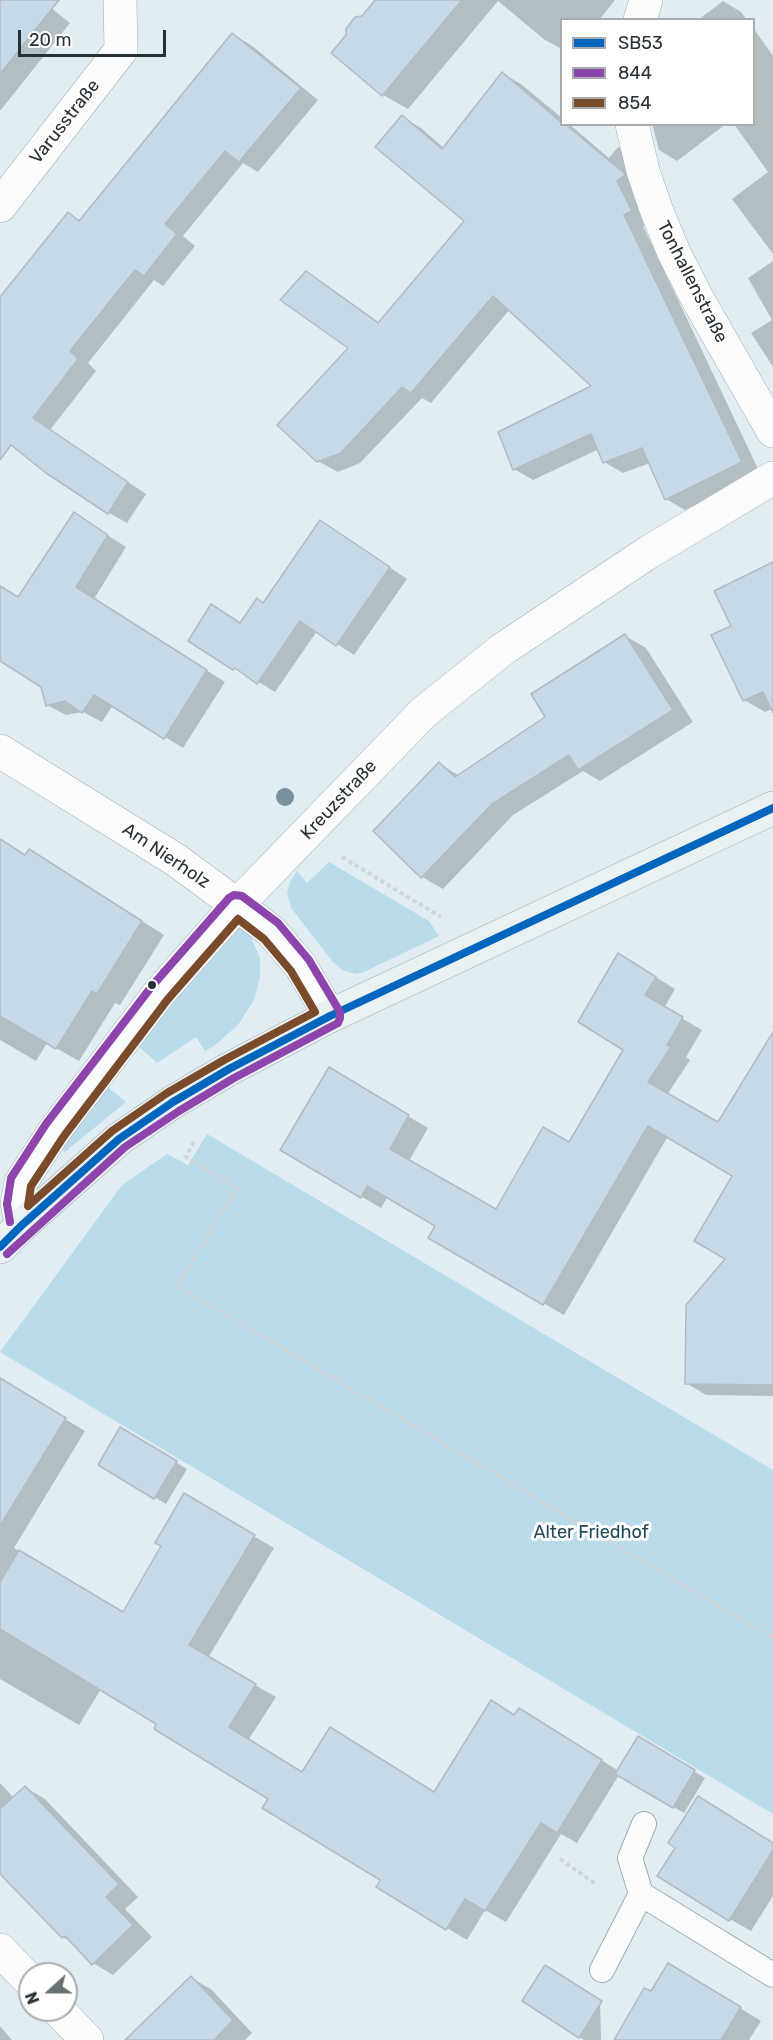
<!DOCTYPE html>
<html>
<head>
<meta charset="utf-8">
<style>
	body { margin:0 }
	#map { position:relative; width:773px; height:2040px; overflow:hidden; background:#e0eef4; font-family:Rubik,sans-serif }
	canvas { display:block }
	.legend { position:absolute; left:560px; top:18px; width:195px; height:108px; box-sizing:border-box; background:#fff; border:2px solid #a9acae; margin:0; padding:8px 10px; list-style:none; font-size:18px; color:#273034 }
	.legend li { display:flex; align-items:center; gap:12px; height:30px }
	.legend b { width:30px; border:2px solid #a9acae }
	.north { position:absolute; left:18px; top:1962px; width:60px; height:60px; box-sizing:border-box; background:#fff; border:2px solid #a9acae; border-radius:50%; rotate:249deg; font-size:16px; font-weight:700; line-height:24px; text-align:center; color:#273034 }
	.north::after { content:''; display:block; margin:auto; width:21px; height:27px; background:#687277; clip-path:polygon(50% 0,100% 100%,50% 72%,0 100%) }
	.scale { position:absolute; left:18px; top:30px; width:148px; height:27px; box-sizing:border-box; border:3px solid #273034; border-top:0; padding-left:8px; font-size:18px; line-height:21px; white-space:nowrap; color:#273034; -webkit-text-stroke:4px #fff; paint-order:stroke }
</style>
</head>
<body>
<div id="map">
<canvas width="773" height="2040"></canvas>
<ul class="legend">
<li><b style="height:8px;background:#0065bd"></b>SB53</li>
<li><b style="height:8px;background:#8e44ad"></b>844</li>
<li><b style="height:8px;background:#7a4b2a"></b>854</li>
</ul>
<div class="north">N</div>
<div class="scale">20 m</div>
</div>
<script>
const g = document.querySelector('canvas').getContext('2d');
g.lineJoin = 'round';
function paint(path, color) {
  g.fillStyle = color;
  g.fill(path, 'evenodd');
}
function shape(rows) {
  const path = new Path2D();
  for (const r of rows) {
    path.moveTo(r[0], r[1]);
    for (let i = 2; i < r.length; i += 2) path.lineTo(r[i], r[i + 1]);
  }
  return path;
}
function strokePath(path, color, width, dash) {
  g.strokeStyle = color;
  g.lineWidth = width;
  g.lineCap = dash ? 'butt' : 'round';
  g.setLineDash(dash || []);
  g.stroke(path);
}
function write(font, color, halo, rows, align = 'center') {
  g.font = font + ' Rubik,sans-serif';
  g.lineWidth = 6;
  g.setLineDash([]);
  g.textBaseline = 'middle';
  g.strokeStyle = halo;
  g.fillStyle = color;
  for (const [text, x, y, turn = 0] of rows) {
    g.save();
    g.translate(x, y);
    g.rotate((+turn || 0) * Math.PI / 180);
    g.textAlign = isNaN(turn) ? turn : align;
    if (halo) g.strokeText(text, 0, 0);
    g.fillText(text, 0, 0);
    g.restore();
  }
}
paint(shape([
	[329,862,429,921,439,936,364,972,355,974,342,970,333,962,291,908,287,893,290,882,297,871,307,883],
	[235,923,250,935,260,958,260,977,254,1000,238,1025,214,1046,205,1051,196,1037,157,1063,137,1045],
	[104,1084,126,1102,65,1152,60,1148],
	[207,1134,773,1470,773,1814,0,1352,122,1185,167,1154,188,1165]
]), '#badbe9');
paint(shape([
	[0,0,41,0,70,23,0,111],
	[377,0,615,0,599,20,562,20,562,49,545,40,498,1,408,109,383,95,333,52],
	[723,1,741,12,747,20,698,20],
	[754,29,773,56,773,254,732,199,768,172,734,124,754,124],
	[232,34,251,45,318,100,258,172,243,163,183,236,195,246,163,286,154,280,88,363,96,371,50,430,146,494,127,523,109,513,0,435,0,299,68,214,81,221],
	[502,73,521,84,562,118,562,124,569,124,609,158,618,147,637,158,650,222,643,226,760,473,685,510,666,499,650,463,623,473,604,462,599,449,533,480,514,469,593,386,510,309,431,403,422,398,360,463,338,472,318,461,350,347,306,273,325,284,380,323,467,220,402,117,421,128,444,148],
	[652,124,726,124,677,161,659,150],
	[773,261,773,367,751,333,772,320,748,278],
	[75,514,126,547,94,599,225,682,183,748,113,705,102,722,83,712,66,715,47,705,42,686,0,659,0,586,19,598],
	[337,532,407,579,354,655,317,631,275,692,190,640,245,628,264,604],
	[773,564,773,709,765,712,744,700,733,626],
	[625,636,646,648,693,722,600,781,583,771,513,815,443,889,422,877,439,764,460,776,547,718],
	[0,839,26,856,52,864,164,935,120,1005,115,1003,79,1061,47,1043,36,1061,0,1040],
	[638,966,675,989,664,1008,702,1030,686,1057,690,1060,667,1095,718,1124,773,1052,773,1396,706,1395,686,1383,727,1258,734,1175,668,1136,564,1315,430,1238,437,1225,388,1196,381,1208,282,1150,329,1069,428,1128,409,1161,497,1211,570,1144,625,1049],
	[0,1380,85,1431,14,1548,123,1614,163,1546,184,1495,274,1548,208,1658,276,1697,249,1739,303,1773,435,1793,515,1716,539,1722,619,1771,638,1738,705,1778,684,1813,619,1775,577,1843,561,1834,506,1922,485,1910,467,1940,447,1928,271,1798,158,1724,101,1689,79,1725,0,1679],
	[121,1429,187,1469,166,1504,100,1464],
	[0,1783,14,1798,25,1787,45,1799,138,1897,125,1909,152,1937,113,1975,93,1963,73,1943,63,1937,0,1872],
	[773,1844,773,1896,751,1931,730,1919,677,1847],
	[690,1977,761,2021,749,2040,628,2040,652,1993],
	[191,1978,211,1989,252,2033,245,2040,159,2040],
	[600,2001,601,2040,584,2040,524,2002],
	[0,2026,12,2040,0,2040]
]), '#0003');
const building = shape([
	[0,0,59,0,0,74,0,0],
	[375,0,462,0,382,96,331,53,346,35,346,29,355,17,362,16,375,0],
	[232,33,301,88,239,162,225,151,165,224,177,234,144,276,135,270,70,351,78,359,33,418,128,482,108,514,46,473,11,445,0,460,0,297,68,212,79,221,232,33],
	[502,72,561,122,561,124,565,124,624,173,625,175,617,181,632,211,624,215,742,462,665,500,642,448,603,463,591,434,513,470,498,432,591,386,493,296,411,393,402,387,341,453,317,462,277,425,348,348,280,300,306,271,378,323,464,221,375,147,402,115,442,149,502,72],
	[74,512,108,535,76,587,207,670,164,739,94,695,82,713,65,701,46,706,41,687,0,661,0,586,18,597,74,512],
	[320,520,390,567,336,646,300,621,257,684,235,668,233,670,188,641,211,604,240,623,257,598,263,603,320,520],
	[773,562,773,713,763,692,743,701,711,635,731,626,714,591,773,562],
	[625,634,673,710,578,770,569,755,492,804,421,878,373,831,439,762,455,777,545,717,531,694,625,634],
	[0,839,25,855,29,849,142,921,97,994,92,991,56,1049,0,1016,0,839],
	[618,953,656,977,645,995,683,1017,667,1045,671,1047,648,1082,718,1122,773,1032,773,1385,685,1384,686,1305,725,1259,694,1241,732,1176,648,1126,543,1305,428,1238,435,1226,367,1186,361,1198,280,1150,329,1067,409,1115,390,1149,496,1209,543,1127,569,1142,623,1050,578,1022,618,953],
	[0,1378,66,1418,0,1526,0,1378],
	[120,1427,177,1461,154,1499,98,1465,120,1427],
	[184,1493,255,1535,189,1645,256,1684,229,1727,302,1772,330,1727,434,1792,491,1700,514,1715,519,1708,602,1760,557,1833,541,1823,485,1911,465,1899,446,1930,376,1887,380,1880,262,1808,268,1799,154,1729,156,1724,0,1629,0,1582,19,1550,123,1612,161,1546,155,1543,184,1493],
	[638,1736,695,1770,673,1808,615,1774,638,1736],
	[25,1786,119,1884,106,1897,133,1925,92,1965,65,1936,62,1938,0,1874,0,1809,25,1786],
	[698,1796,773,1843,773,1850,729,1921,657,1876,675,1848,668,1843,698,1796],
	[668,1963,741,2007,721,2040,614,2040,644,1988,651,1991,668,1963],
	[545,1965,602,2001,579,2038,522,2001,545,1965],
	[191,1976,233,2020,214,2040,125,2040,191,1976]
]);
paint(building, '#c7d9e6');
strokePath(building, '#b2bbc1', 1.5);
const lane = shape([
	[641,1894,773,1975],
	[602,1970,641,1894,630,1858,644,1824]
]);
const street = shape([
	[640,20,646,0],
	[632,124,643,171,656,209,674,253,697,298,773,431],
	[0,206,121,50,120,0],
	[0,751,176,860,237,905,271,931,300,965,330,1016],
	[22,1225,17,1204,21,1182,55,1130,160,992,237,905,424,712,503,649,649,552,773,478],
	[0,1950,30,1981],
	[58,2010,87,2040]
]);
const secondary = shape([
	[0,1247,22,1225,119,1139,173,1102,229,1069,330,1016,773,808]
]);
strokePath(lane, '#a3aeb3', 26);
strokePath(street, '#a3aeb3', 34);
strokePath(secondary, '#a3aeb3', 34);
strokePath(shape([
	[342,857,441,917],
	[194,1142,186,1157,237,1188,177,1286,773,1638],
	[560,1859,596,1884]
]), '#d1d5d7', 4, [4.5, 3]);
strokePath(lane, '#fafcfd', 24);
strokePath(street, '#fafcfd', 33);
strokePath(secondary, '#eaf1f2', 33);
strokePath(shape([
	[0,1247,22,1225,119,1139,173,1102,229,1069,330,1016,773,808]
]), '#0065bd', 8);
strokePath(shape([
	[7,1254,125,1147,179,1111,234,1078,338,1023,340,1018,340,1012,309,960,278,923,242,896,234,895,229,898,152,986,46,1124,11,1178,7,1204,10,1222]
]), '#8e44ad', 8);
strokePath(shape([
	[238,919,264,939,291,971,315,1012,224,1060,167,1093,112,1131,28,1206,31,1186,64,1136,168,999,238,919]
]), '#7a4b2a', 8);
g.fillStyle = '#77929e';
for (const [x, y] of [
	[285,797]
]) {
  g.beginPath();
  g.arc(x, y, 9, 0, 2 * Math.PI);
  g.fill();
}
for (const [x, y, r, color] of [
	[152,985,5,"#273034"]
]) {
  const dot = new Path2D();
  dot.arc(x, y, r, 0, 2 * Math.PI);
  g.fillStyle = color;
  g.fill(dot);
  strokePath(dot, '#fff', 2);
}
write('18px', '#273034', '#fff', [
	["Varusstraße",65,122,-52],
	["Tonhallenstraße",692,282,63],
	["Kreuzstraße",339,800,-47],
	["Am Nierholz",166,856,34]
]);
write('18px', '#214757', '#fff', [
	["Alter Friedhof",591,1533]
]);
</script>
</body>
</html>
